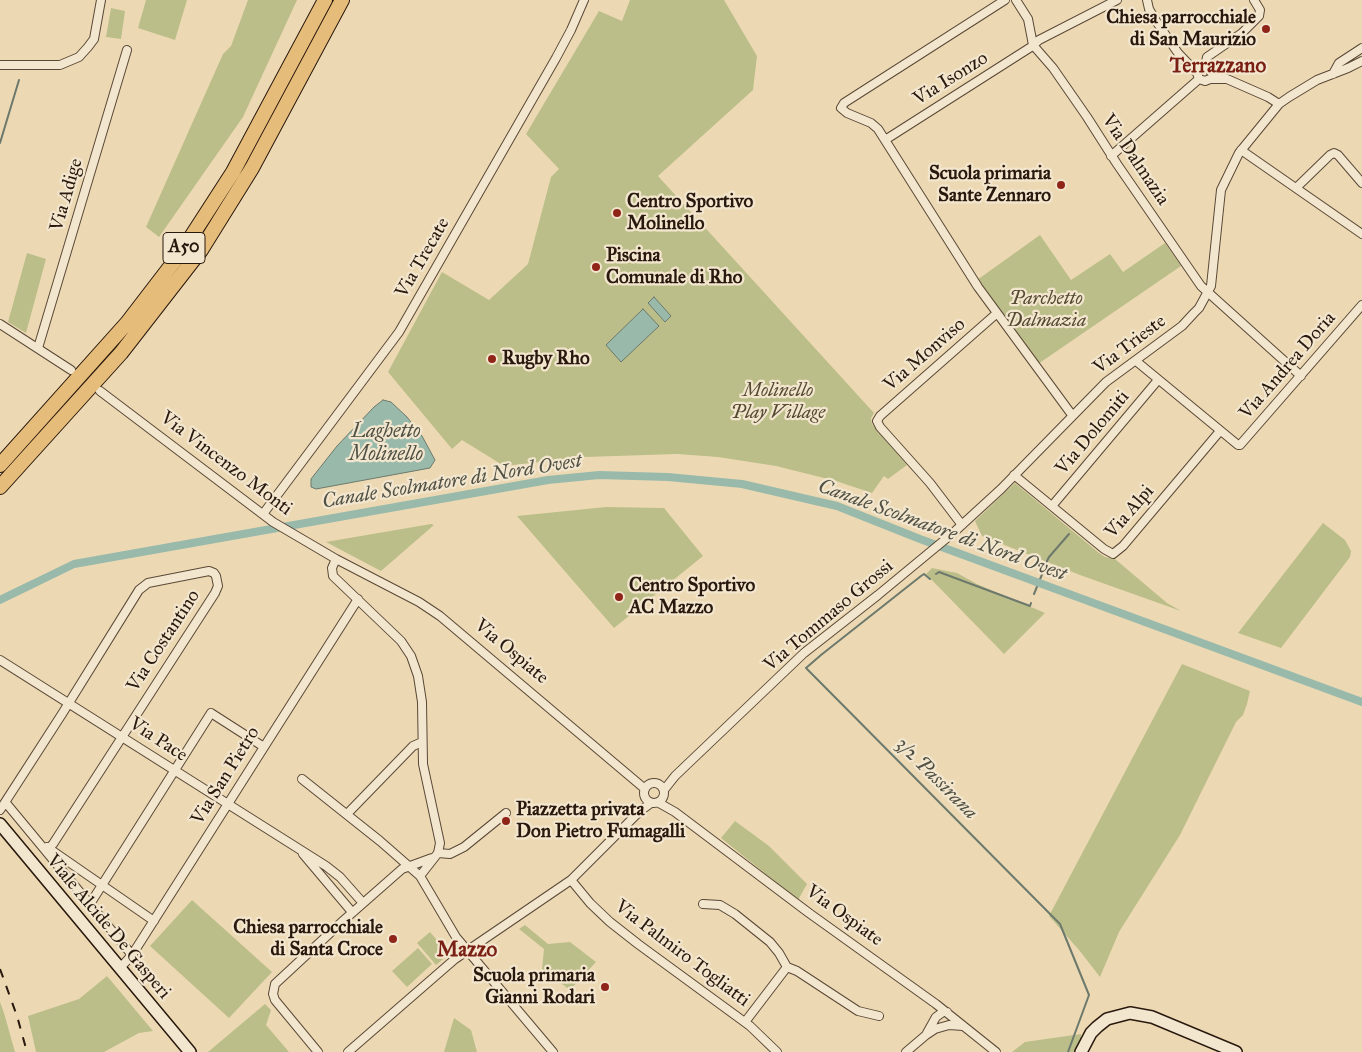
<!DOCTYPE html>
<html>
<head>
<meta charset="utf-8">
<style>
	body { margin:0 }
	canvas { display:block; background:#ecd9b3 }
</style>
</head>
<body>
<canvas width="1362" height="1052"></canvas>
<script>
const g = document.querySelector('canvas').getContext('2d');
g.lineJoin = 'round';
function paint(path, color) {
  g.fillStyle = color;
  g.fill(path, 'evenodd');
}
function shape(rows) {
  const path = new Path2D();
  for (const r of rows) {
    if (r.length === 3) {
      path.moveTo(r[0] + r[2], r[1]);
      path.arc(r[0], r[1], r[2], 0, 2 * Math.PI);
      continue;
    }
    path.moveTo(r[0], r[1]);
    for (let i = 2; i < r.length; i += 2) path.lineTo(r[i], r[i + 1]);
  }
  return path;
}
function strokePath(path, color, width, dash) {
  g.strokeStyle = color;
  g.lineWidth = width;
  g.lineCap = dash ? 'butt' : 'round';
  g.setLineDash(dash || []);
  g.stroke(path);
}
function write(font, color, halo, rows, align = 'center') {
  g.font = font + ' "IM FELL Great Primer",serif';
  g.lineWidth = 4.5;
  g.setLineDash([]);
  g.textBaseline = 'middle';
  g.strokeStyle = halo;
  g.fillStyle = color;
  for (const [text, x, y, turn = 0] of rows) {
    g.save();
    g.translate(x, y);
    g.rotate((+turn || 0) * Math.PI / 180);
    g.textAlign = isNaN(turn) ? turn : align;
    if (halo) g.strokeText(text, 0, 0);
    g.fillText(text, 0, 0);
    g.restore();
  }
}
paint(shape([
	[146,0,187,0,175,40,138,28],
	[248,0,297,0,243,117,159,237,146,227,223,54,231,46],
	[630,0,724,0,757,56,753,90,658,176,874,413,871,418,872,424,907,465,888,479,884,476,872,493,836,481,776,466,718,457,677,454,585,457,504,466,462,440,452,449,388,372,442,272,489,300,528,264,551,177,559,169,526,134,599,11,622,21],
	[111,8,125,11,121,39,106,37],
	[1040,235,1071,280,1110,254,1123,272,1165,243,1181,266,1038,364,977,280],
	[27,253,46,259,26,333,8,322],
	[1015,483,1099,553,1105,557,1115,559,1167,603,1181,611,1080,575,982,536,975,521],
	[606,507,664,508,703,556,614,628,517,516],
	[1323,523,1345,540,1351,551,1350,557,1281,648,1238,633],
	[431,524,434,525,381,571,326,542],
	[932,568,957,573,977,584,1045,613,1004,654,926,574],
	[1182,664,1250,691,1247,704,1243,715,1236,722,1180,835,1119,932,1100,977,1079,950,1049,916],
	[735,821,769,846,807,884,798,900,721,838],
	[192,900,272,972,229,1018,150,946],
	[525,925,548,944,570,942,596,962,570,990,542,969,544,949,519,929],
	[430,932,449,954,436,965,417,943],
	[418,948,432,964,407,987,392,971],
	[107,976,153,1031,139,1033,104,1052,36,1052,28,1016,79,999],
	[0,1002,4,1013,15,1052,0,1052],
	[265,1004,271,1010,266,1025,289,1052,208,1052],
	[454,1018,471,1030,477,1052,444,1052],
	[1081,1034,1081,1039,1075,1052,1012,1052,1025,1042]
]), '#bcbe89');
const water = shape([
	[654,297,671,316,665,322,648,303,654,297],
	[643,309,659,326,621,362,606,345,643,309],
	[383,400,391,402,407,417,422,436,435,460,430,468,316,489,311,487,311,479,337,446,374,407,383,400]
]);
paint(water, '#99baab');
strokePath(water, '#6c796c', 1);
strokePath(shape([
	[0,143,19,80],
	[1046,563,1049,557,1069,534],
	[936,574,939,572,1030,606,1031,603],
	[930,579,924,574,921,576,821,655,806,668,1060,924,1089,995,1068,1052],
	[1034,594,1043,572]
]), '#6c796c', 2);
strokePath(shape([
	[0,600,74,564,548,480,599,475,668,477,742,484,837,506,920,539,1362,702]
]), '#99baab', 8);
const street = shape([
	[1005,0,844,103,841,108,847,113,871,123,878,129,978,287,1072,415],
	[1016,0,1028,19,1033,45],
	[1147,0,1149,9,1156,21,1178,53,1197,73,1199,79,1205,81,1210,79,1226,79],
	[1033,45,1053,68,1087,117,1117,164,1201,286,1301,376],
	[0,65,60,65,79,57,88,47,94,39,101,0],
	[1192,67,1200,69,1207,68,1211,72,1268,97,1279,104],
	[1205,67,1207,57,1242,33,1259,16,1260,10,1254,0],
	[1333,74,1339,63,1362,48],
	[885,140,1031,47,1039,40,1117,0],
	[1241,150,1362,234],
	[1111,156,1199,79],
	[1296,188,1330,155,1334,153,1338,155,1362,183],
	[0,324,71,370],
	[38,348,127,50],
	[1136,361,1238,445,1240,445,1362,305],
	[100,391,273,522,336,559,419,602,440,616,645,789],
	[1014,475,1104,549,1113,554,1123,546,1220,431],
	[1052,506,1158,380],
	[263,514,399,332,556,58,571,30,584,0],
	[962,525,930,483,880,427,877,421,880,416,996,314],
	[336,559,332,568,333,576,401,641,411,656,418,676,422,702,423,764,440,843,438,853,420,876],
	[0,660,326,866,340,877,363,903],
	[302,779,380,841,420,876,456,937,553,1052],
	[654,793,10],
	[664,790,675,776,804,653,878,595,953,533,1001,489,1106,382,1182,326,1194,313,1199,308,1211,286,1221,190,1239,153,1279,104,1289,97,1317,80,1348,68,1362,61],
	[6,803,132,955],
	[659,803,675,812,809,913,936,1004,996,1052],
	[0,810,62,714,139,590,148,583,209,571,214,573,216,576,218,586,215,593,53,844,46,851],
	[347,814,413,746,422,742],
	[47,847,154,921],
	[438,853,450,854,464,847,506,813],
	[303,854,352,912],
	[571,880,590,903,610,922,638,944,750,1026,777,1052],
	[90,904,211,713,264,747],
	[703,904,720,905,735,914,770,942,779,953,787,967,745,1022],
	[787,967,797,971,858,1011,879,1016],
	[120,968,132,955,358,599],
	[927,1033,936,1017,943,1012,947,1012],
	[318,1052,275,1000,273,994,275,984,344,920,402,869,432,858],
	[348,1052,455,959,571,880,640,811,651,803],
	[906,1052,926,1035,935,1029,949,1025,963,1026]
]);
const secondary = shape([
	[0,824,190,1052],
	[1081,1052,1091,1033,1097,1027,1107,1019,1130,1013,1152,1017,1236,1052]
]);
const highway = shape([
	[0,465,127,323,180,254,233,172,325,0],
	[0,487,121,353,201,250,252,168,342,0]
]);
strokePath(street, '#5a4836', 10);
strokePath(secondary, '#29180d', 14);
strokePath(highway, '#29180d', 16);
strokePath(street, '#f3e6ce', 8);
strokePath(secondary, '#f3e6ce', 11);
strokePath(highway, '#e6bc7a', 14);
strokePath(shape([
	[0,969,17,1016,27,1052]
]), '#29180d', 2, [9, 9]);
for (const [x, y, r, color] of [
	[1266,29,5,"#8f2418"],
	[1061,185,5,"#8f2418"],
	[617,213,5,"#8f2418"],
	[596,267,5,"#8f2418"],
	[492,359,5,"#8f2418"],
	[619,597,5,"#8f2418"],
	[506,821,5,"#8f2418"],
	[393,939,5,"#8f2418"],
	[605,987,5,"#8f2418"]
]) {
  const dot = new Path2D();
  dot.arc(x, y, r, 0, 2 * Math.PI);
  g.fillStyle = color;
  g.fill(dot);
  strokePath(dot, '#f3e6ce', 2);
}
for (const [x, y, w] of [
	[184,248,42]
]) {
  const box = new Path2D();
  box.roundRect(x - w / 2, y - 15.5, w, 31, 4);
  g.fillStyle = '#f3e6ce';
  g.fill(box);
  strokePath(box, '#29180d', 1);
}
write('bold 18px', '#29180d', null, [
	["A50",184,248]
]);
write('bold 19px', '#29180d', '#f3e6ce', [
	["Chiesa parrocchiale",1256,18,"right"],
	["di San Maurizio",1256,40,"right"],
	["Scuola primaria",1051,174,"right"],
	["Sante Zennaro",1051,196,"right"],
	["Centro Sportivo",627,202],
	["Molinello",627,224],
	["Piscina",606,256],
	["Comunale di Rho",606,278],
	["Rugby Rho",502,359],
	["Centro Sportivo",629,586],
	["AC Mazzo",629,608],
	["Piazzetta privata",516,810],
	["Don Pietro Fumagalli",516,832],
	["Chiesa parrocchiale",383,928,"right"],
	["di Santa Croce",383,950,"right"],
	["Scuola primaria",595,976,"right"],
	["Gianni Rodari",595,998,"right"]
], 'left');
write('19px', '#29180d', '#f3e6ce', [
	["Via Isonzo",951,79,-32],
	["Via Dalmazia",1135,160,56],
	["Via Adige",67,195,-74],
	["Via Trecate",423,258,-60],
	["Via Trieste",1130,345,-37],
	["Via Monviso",925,355,-41],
	["Via Andrea Doria",1288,366,-49],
	["Via Dolomiti",1093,433,-50],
	["Via Vincenzo Monti",226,464,37],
	["Via Alpi",1130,512,-49],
	["Via Tommaso Grossi",829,616,-40],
	["Via Costantino",164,641,-57],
	["Via Ospiate",511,652,40],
	["Via Pace",158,740,33],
	["Via San Pietro",226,776,-58],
	["Via Ospiate",844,916,36],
	["Viale Alcide De Gasperi",108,927,50],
	["Via Palmiro Togliatti",682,954,37]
]);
write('italic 19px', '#554a32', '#f3e6ce', [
	["Parchetto",1046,299],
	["Dalmazia",1046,321],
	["Molinello",778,391],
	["Play Village",778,413]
]);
write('italic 20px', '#505144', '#f3e6ce', [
	["Laghetto",386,432],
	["Molinello",386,455],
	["Canale Scolmatore di Nord Ovest",452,482,-9],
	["Canale Scolmatore di Nord Ovest",942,531,20],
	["3/2 Passirana",936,779,45]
]);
write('bold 21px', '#7a1f14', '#f3e6ce', [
	["Terrazzano",1218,67],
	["Mazzo",467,951]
]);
</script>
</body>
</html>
